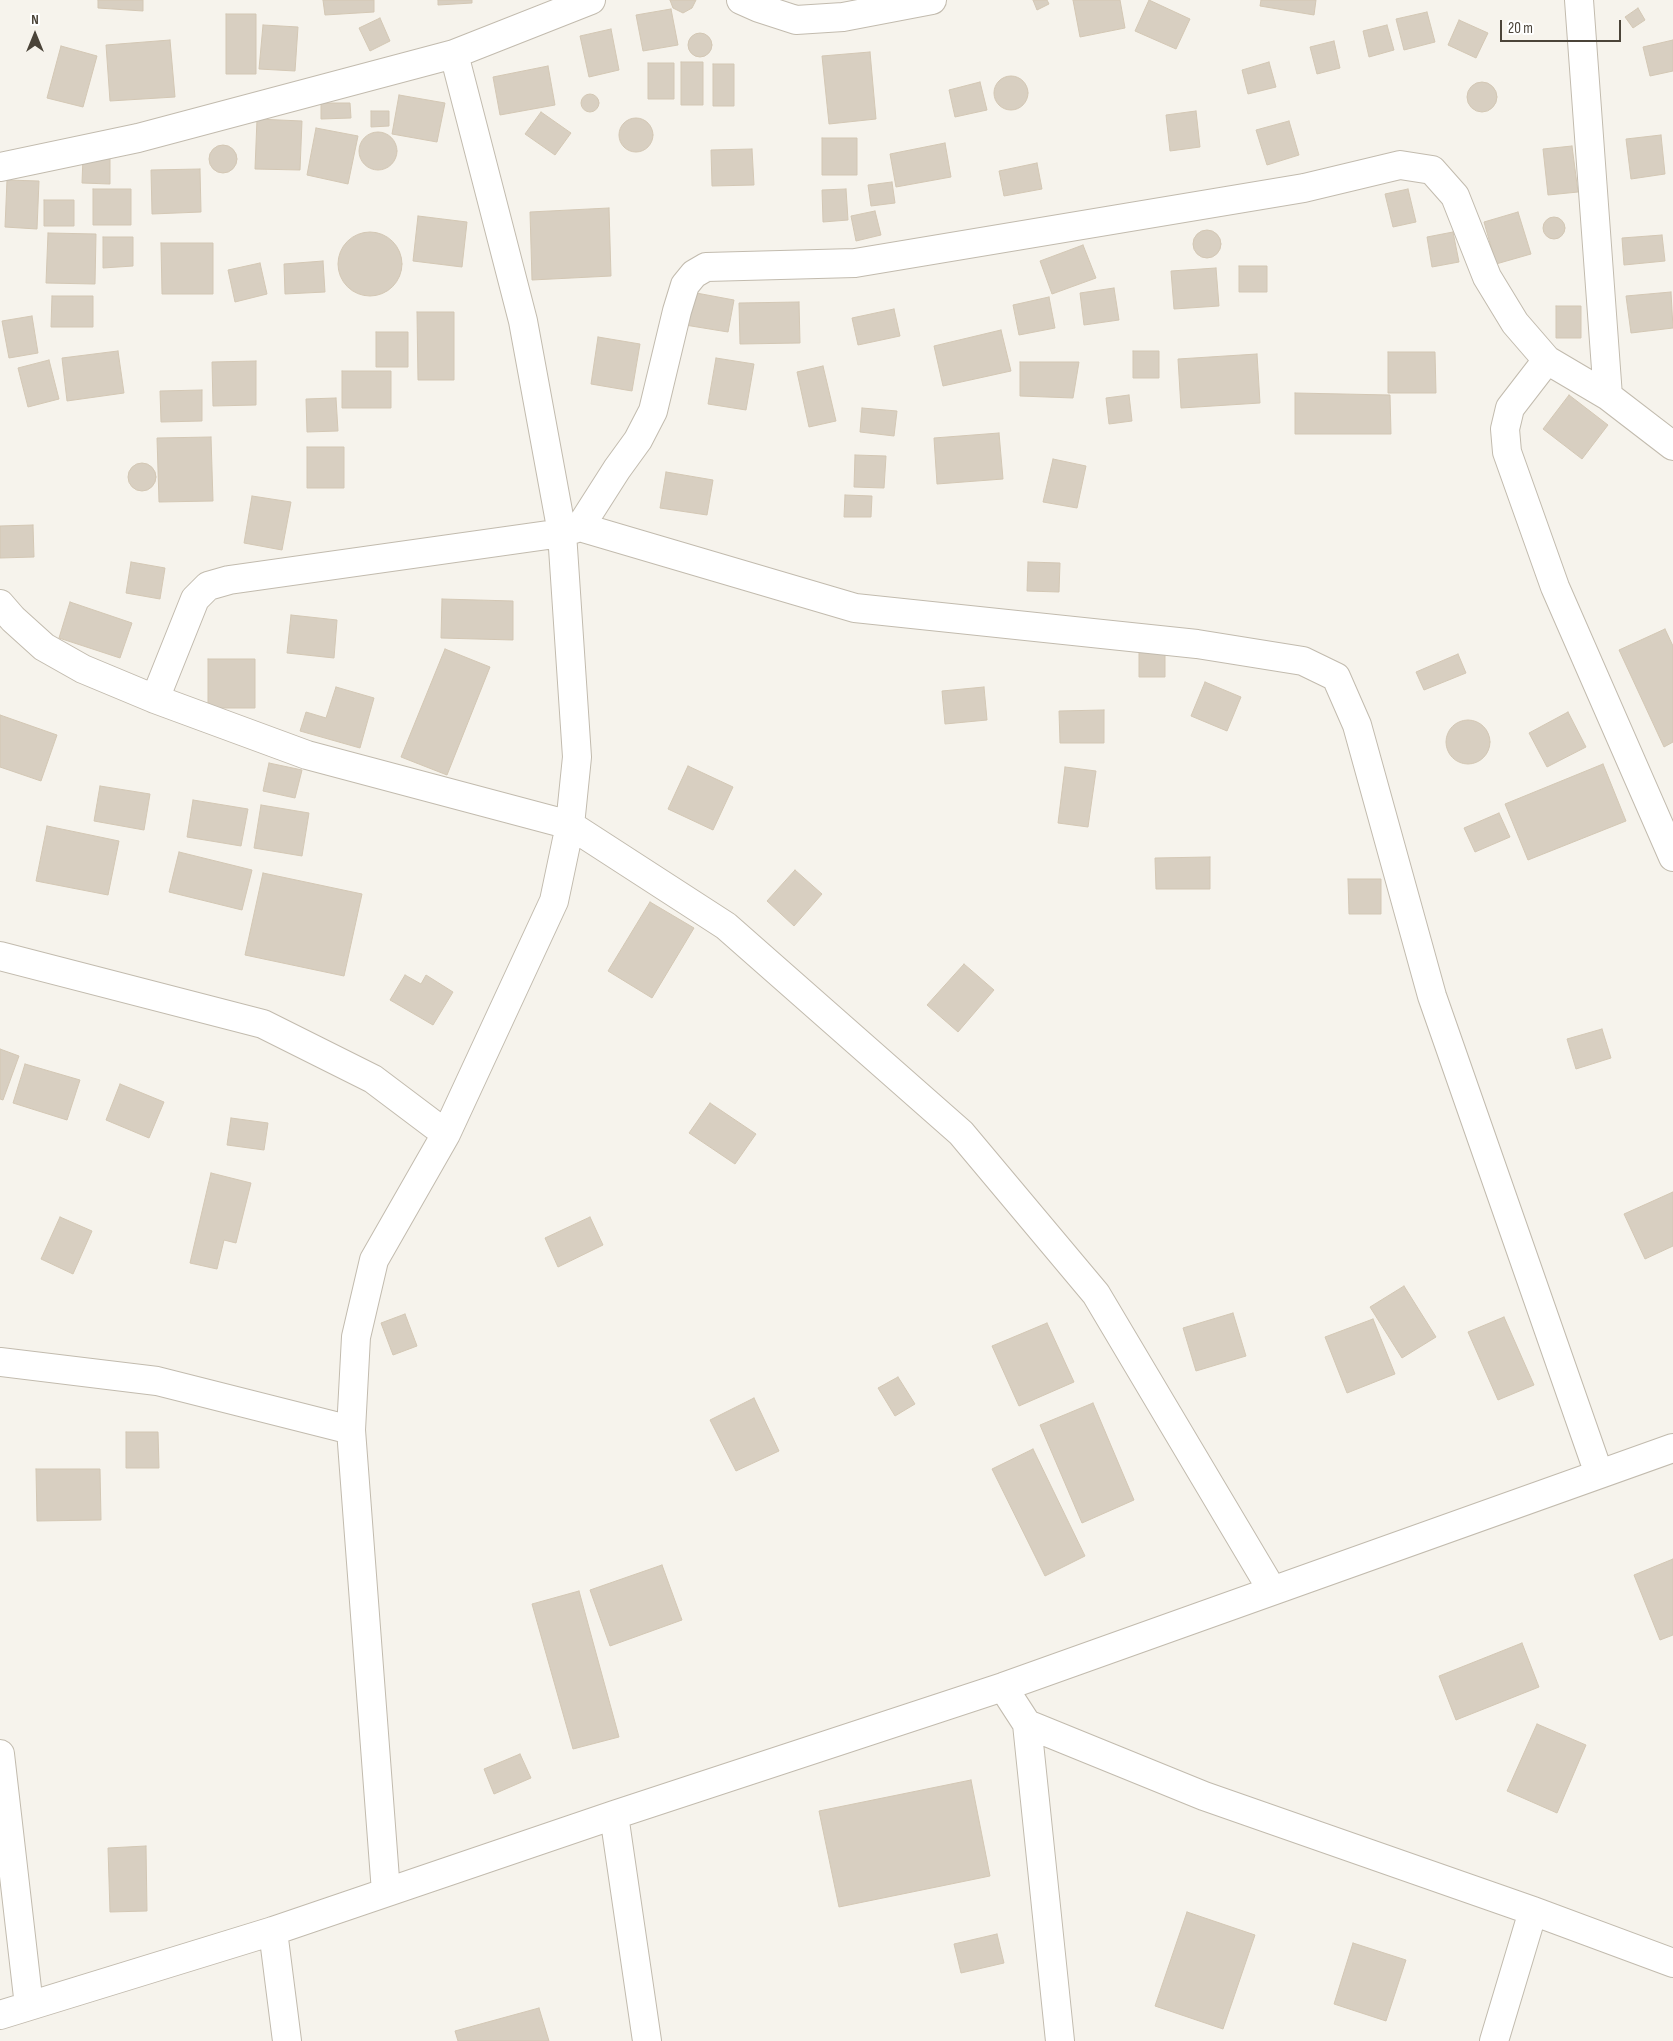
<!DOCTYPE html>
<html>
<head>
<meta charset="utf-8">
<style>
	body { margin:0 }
	#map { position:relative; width:1673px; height:2041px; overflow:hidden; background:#f6f3ec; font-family:"Sofia Sans Condensed",sans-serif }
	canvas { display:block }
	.north { position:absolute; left:10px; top:10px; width:50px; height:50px; -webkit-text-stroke:4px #fff; paint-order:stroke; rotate:0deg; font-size:14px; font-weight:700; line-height:20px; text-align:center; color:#4b4439 }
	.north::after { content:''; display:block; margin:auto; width:18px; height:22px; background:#4b4439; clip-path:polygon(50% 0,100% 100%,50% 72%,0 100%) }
	.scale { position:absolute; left:1500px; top:20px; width:121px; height:22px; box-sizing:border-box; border:2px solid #4b4439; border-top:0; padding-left:6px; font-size:15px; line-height:18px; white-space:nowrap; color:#4b4439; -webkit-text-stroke:4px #fff; paint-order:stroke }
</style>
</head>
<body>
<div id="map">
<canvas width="1673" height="2041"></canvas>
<div class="north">N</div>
<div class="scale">20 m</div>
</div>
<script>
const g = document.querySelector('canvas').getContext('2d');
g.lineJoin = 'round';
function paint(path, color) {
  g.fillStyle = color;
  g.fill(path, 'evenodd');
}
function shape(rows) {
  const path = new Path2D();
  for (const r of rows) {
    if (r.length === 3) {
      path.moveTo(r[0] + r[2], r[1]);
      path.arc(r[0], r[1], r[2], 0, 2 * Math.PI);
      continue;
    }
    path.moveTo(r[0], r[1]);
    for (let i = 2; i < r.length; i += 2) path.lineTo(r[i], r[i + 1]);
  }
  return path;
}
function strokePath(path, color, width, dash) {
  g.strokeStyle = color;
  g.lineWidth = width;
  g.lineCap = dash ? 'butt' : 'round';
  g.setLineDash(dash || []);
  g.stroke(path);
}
const building = shape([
	[98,0,143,0,143,11,98,8,98,0],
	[323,0,374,0,374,12,325,15,323,0],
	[438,0,472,0,472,3,438,5,438,0],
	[670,0,696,0,692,8,683,13,673,8,670,0],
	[1033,0,1047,0,1049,4,1037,10,1033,0],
	[1073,0,1120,0,1125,28,1080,37,1073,0],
	[1149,0,1190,19,1176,49,1135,31,1149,0],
	[1261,0,1316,0,1314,15,1260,6,1261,0],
	[1638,8,1645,20,1633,28,1625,17,1638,8],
	[671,9,678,45,643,51,636,15,671,9],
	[1427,12,1435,42,1404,50,1396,19,1427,12],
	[226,14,256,14,256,74,226,74,226,14],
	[380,18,390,41,370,51,359,28,380,18],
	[1459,20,1488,33,1476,58,1448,45,1459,20],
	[263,25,298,27,295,71,259,69,263,25],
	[1387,25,1394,50,1369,57,1363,31,1387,25],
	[611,29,619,70,589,77,580,36,611,29],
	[700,45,12],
	[170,40,175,97,110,101,106,45,170,40],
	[1673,40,1673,71,1650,76,1643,47,1673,40],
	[1334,41,1340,68,1317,74,1310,47,1334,41],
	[61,46,97,56,83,107,47,98,61,46],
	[870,52,876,119,829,124,822,56,870,52],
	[681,62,703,62,703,105,681,105,681,62],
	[1269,62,1276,87,1248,94,1242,70,1269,62],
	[648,63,674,63,674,99,648,99,648,63],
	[713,64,734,64,734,106,713,106,713,64],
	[548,66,555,105,500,115,493,77,548,66],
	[1011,93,17],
	[980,82,987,110,955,117,949,90,980,82],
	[1482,97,15],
	[590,103,9],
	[399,95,445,103,437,142,392,134,399,95],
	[321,103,350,103,351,118,321,119,321,103],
	[371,111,389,111,389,126,371,127,371,111],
	[1196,111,1200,147,1170,151,1166,115,1196,111],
	[541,112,571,133,555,155,525,134,541,112],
	[636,135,17],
	[257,119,302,121,300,170,255,169,257,119],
	[1289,121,1299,155,1267,165,1256,130,1289,121],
	[316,128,358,136,348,184,307,175,316,128],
	[378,151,19],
	[1661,135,1665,174,1631,179,1626,139,1661,135],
	[822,138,857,138,857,175,822,175,822,138],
	[945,143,951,177,896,187,890,154,945,143],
	[223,159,14],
	[1572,146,1578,192,1548,195,1543,149,1572,146],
	[752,149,754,185,712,186,711,150,752,149],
	[83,157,110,159,110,184,82,183,83,157],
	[1037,163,1042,189,1004,196,999,171,1037,163],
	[200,169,201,212,152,214,151,170,200,169],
	[7,180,39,181,37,229,5,227,7,180],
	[892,182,895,203,871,206,868,185,892,182],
	[93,189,131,189,131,225,93,225,93,189],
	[846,189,848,220,823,222,822,190,846,189],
	[1408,189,1416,222,1393,227,1385,194,1408,189],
	[44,200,74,200,74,226,44,226,44,200],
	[609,208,611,276,532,280,530,212,609,208],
	[875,211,881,235,856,241,851,216,875,211],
	[1518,212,1531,254,1496,264,1484,222,1518,212],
	[418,216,467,222,462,267,413,261,418,216],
	[1554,228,11],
	[1207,244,14],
	[1453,232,1459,262,1432,267,1427,237,1453,232],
	[370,264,32],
	[48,233,96,234,95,284,46,283,48,233],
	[1662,235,1665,261,1624,265,1622,238,1662,235],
	[103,237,133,237,133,266,103,268,103,237],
	[161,243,213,243,213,294,162,294,161,243],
	[1083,245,1096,278,1052,294,1040,261,1083,245],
	[323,261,325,292,285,294,284,264,323,261],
	[260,263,267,294,235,302,228,270,260,263],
	[1239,266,1267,266,1267,292,1239,292,1239,266],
	[1216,268,1219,306,1174,309,1171,271,1216,268],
	[1114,288,1119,320,1084,325,1080,293,1114,288],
	[691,292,734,300,728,332,685,325,691,292],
	[1671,292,1673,328,1631,333,1626,296,1671,292],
	[52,296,93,296,93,327,51,327,52,296],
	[1049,297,1055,328,1019,335,1013,305,1049,297],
	[799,302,800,343,740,344,739,303,799,302],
	[1556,306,1581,306,1581,338,1556,338,1556,306],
	[894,309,900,336,858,345,852,318,894,309],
	[417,312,454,312,454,380,418,380,417,312],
	[32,316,38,353,9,358,2,321,32,316],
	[1001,330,1011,371,943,386,934,346,1001,330],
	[376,332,408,332,408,367,376,367,376,332],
	[598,337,640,344,632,391,591,384,598,337],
	[118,351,124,393,67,401,62,358,118,351],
	[1133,351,1159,351,1159,378,1133,378,1133,351],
	[1388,352,1435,352,1436,393,1388,393,1388,352],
	[1257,354,1260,403,1181,408,1178,359,1257,354],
	[716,358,754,364,746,410,708,404,716,358],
	[49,360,59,399,28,407,18,368,49,360],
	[256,361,256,405,213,406,212,362,256,361],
	[1020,362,1079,362,1073,398,1020,396,1020,362],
	[823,366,836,421,809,427,797,372,823,366],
	[342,371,391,371,391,408,342,408,342,371],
	[202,390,202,421,161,422,160,391,202,390],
	[1295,393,1390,395,1391,434,1295,434,1295,393],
	[1129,395,1132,421,1109,424,1106,398,1129,395],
	[1569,395,1608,425,1582,459,1543,429,1569,395],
	[336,398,338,431,307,432,306,399,336,398],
	[862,408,897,411,894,436,860,432,862,408],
	[999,433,1003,479,937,484,934,438,999,433],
	[211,437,213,501,159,502,157,438,211,437],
	[307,447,344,447,344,488,307,488,307,447],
	[855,455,886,456,884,488,854,487,855,455],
	[1053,459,1086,466,1077,508,1043,502,1053,459],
	[142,477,14],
	[666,472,713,480,707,515,660,508,666,472],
	[845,495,872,496,871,517,844,517,845,495],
	[252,496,291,502,282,550,244,543,252,496],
	[33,525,34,557,0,558,0,526,33,525],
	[131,562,165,568,160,599,126,593,131,562],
	[1028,562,1060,563,1059,592,1027,591,1028,562],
	[442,599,513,601,513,640,441,638,442,599],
	[70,602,132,623,120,658,59,638,70,602],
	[291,615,337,620,334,658,287,653,291,615],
	[1665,629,1673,646,1673,742,1664,747,1619,650,1665,629],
	[1139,646,1165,646,1165,677,1139,677,1139,646],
	[445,649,490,667,447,775,401,757,445,649],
	[1458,654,1466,673,1424,690,1416,672,1458,654],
	[208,659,255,659,255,708,208,708,208,659],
	[1205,682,1241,697,1227,731,1191,716,1205,682],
	[336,687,374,698,360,748,300,731,306,712,326,718,336,687],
	[984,687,987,720,945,724,942,691,984,687],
	[1104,710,1104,743,1060,743,1059,711,1104,710],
	[1568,712,1586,747,1547,767,1529,733,1568,712],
	[0,715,57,735,41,781,0,767,0,715],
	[1468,742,22],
	[269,763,302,770,295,798,263,791,269,763],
	[1603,764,1626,821,1528,860,1505,804,1603,764],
	[688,766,733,787,713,830,668,809,688,766],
	[1065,767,1096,771,1088,827,1058,823,1065,767],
	[100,786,150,794,144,830,94,821,100,786],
	[193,800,248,809,241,846,187,837,193,800],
	[261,805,309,813,302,856,254,848,261,805],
	[1499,813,1510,837,1475,852,1464,828,1499,813],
	[47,826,119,841,108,895,36,881,47,826],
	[179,852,252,870,242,910,169,892,179,852],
	[1210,857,1210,889,1156,889,1155,858,1210,857],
	[795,870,822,894,794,926,767,901,795,870],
	[263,873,362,894,344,976,245,955,263,873],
	[1348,879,1381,879,1381,914,1349,914,1348,879],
	[650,902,694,928,652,998,608,971,650,902],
	[964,964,994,990,958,1032,927,1005,964,964],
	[405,975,421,984,426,975,453,992,433,1025,390,1000,405,975],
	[1602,1029,1611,1058,1576,1069,1567,1039,1602,1029],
	[0,1049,19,1056,3,1100,0,1099,0,1049],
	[25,1064,80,1080,67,1120,13,1103,25,1064],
	[120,1084,164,1102,149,1138,106,1120,120,1084],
	[710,1103,756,1134,735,1164,689,1133,710,1103],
	[231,1118,268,1123,264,1150,227,1145,231,1118],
	[211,1173,251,1183,236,1243,224,1240,217,1269,190,1263,211,1173],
	[1673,1192,1673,1246,1645,1259,1624,1214,1673,1192],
	[60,1217,92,1231,73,1274,41,1259,60,1217],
	[590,1217,603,1245,558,1267,545,1238,590,1217],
	[1404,1286,1436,1337,1402,1358,1370,1307,1404,1286],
	[1233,1313,1246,1356,1196,1371,1183,1328,1233,1313],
	[405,1314,417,1346,393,1355,381,1323,405,1314],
	[1504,1317,1534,1385,1498,1400,1468,1332,1504,1317],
	[1373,1319,1395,1374,1347,1393,1325,1337,1373,1319],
	[1047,1323,1074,1382,1019,1406,992,1346,1047,1323],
	[898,1377,915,1404,895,1416,878,1388,898,1377],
	[754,1398,779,1451,736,1471,710,1420,754,1398],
	[1093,1403,1134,1500,1082,1523,1040,1425,1093,1403],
	[126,1432,158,1432,159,1468,126,1468,126,1432],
	[1033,1449,1085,1556,1045,1576,992,1469,1033,1449],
	[36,1469,100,1469,101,1520,37,1521,36,1469],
	[1673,1559,1673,1635,1660,1640,1634,1575,1673,1559],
	[662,1565,682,1620,610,1646,590,1590,662,1565],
	[579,1591,619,1737,573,1749,532,1604,579,1591],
	[1522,1643,1539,1687,1456,1720,1439,1676,1522,1643],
	[1537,1724,1586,1745,1557,1813,1507,1791,1537,1724],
	[520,1754,531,1778,494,1794,484,1769,520,1754],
	[971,1780,990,1876,839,1907,819,1811,971,1780],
	[146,1846,147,1911,110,1912,108,1848,146,1846],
	[1187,1912,1255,1935,1223,2029,1155,2006,1187,1912],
	[997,1934,1004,1963,961,1973,954,1944,997,1934],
	[1353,1943,1406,1960,1386,2021,1334,2004,1353,1943],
	[539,2008,549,2041,458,2041,455,2031,539,2008]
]);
paint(building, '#d8cfc1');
strokePath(building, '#d3c7b4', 1);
const minor = shape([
	[741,0,759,8,796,20,843,17,932,0],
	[1579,0,1608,396],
	[0,167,138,138,454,54,591,0],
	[1547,360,1510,408,1505,429,1507,452,1555,587,1673,857],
	[580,527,855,608,1197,644,1303,661,1336,677,1357,725,1432,996,1599,1474],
	[0,604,13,619,44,647,83,669,155,699,307,755,570,825,726,926,961,1133,1096,1294,1272,1590],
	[155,699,195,599,208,586,229,580,562,533,580,527,617,469,638,440,653,411,677,311,685,285,694,274,706,267,855,263,1304,188,1400,165,1432,170,1455,196,1487,277,1515,323,1547,360,1608,396,1673,446],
	[0,956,263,1024,373,1079,446,1134],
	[0,1362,157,1381,351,1430],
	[1003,1687,1027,1724,1204,1796,1533,1911,1673,1963],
	[1027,1724,1060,2041],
	[0,1754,29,2006],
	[614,1815,647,2041],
	[386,1892,351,1430,356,1337,374,1260,446,1134,554,901,570,825,577,757,562,533,523,321,454,54],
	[273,1931,287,2041],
	[0,2015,273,1931,614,1815,1003,1687,1673,1448],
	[1494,2041,1533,1911]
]);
strokePath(minor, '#c2bbae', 30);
strokePath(minor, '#fff', 28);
</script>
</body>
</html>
